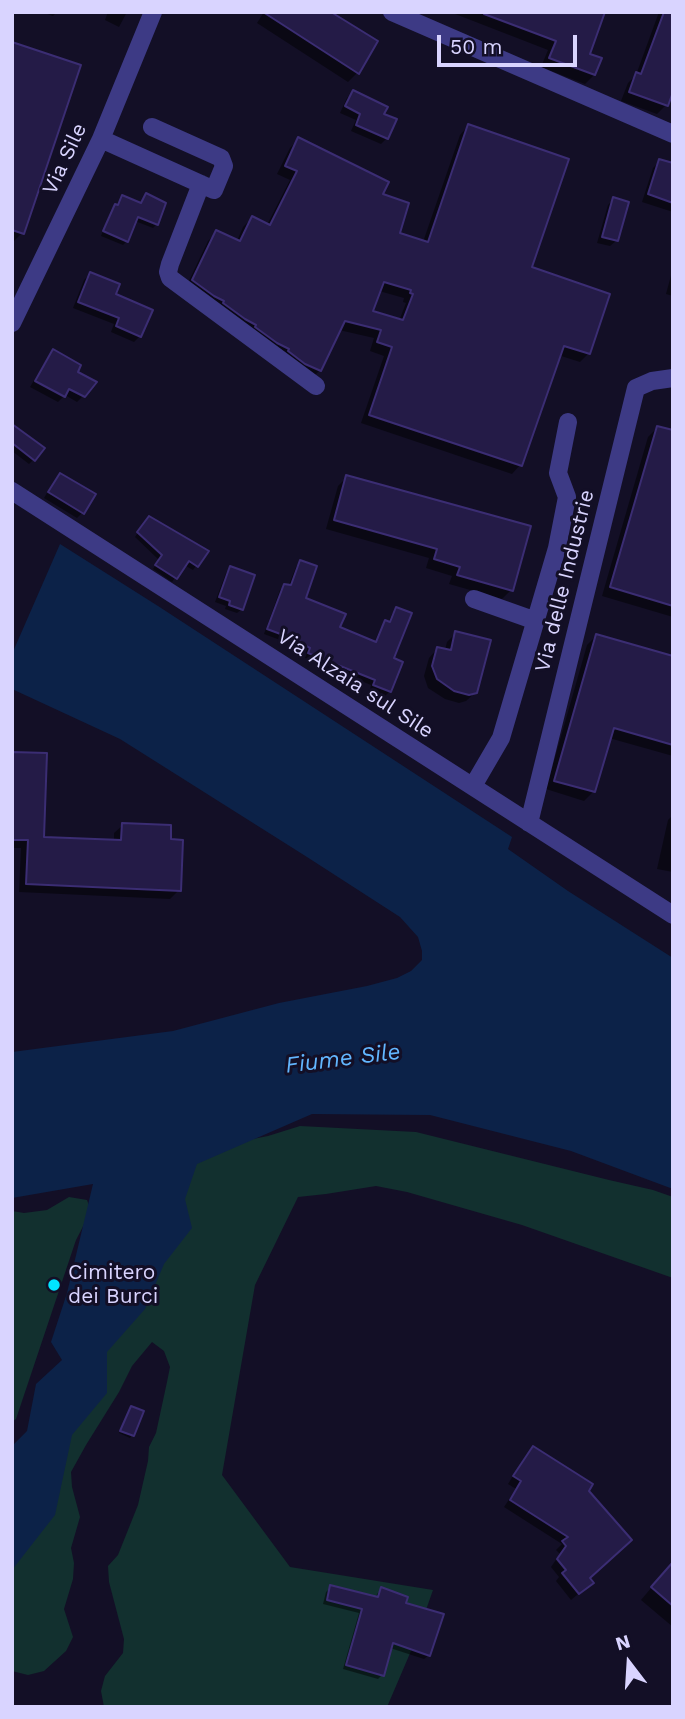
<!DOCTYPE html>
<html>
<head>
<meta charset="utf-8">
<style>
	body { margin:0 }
	#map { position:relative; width:685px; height:1719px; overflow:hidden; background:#130f26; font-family:"Work Sans",sans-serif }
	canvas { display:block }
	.frame { position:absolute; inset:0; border:14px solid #d9d4ff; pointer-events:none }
	.north { position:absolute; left:594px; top:1628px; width:70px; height:70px; -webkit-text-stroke:5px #130f26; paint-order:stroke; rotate:343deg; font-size:19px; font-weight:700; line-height:28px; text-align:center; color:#d9d4ff }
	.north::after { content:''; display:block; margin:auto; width:24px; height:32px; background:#d9d4ff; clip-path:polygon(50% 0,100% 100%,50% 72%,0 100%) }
	.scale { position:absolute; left:437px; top:35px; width:140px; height:32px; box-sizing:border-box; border:4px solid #d9d4ff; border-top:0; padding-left:9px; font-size:21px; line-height:24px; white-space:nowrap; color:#d9d4ff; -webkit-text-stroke:5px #130f26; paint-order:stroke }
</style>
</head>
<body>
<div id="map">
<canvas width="685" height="1719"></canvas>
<div class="frame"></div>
<div class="north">N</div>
<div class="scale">50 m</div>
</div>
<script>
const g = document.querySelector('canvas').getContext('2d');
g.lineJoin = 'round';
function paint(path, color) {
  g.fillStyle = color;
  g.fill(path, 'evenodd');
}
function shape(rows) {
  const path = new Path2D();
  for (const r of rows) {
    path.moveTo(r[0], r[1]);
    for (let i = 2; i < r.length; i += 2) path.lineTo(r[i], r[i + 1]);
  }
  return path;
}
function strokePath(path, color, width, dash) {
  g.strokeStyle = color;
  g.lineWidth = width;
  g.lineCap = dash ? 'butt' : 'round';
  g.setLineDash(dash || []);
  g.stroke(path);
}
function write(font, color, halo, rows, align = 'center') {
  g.font = font + ' "Work Sans",sans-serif';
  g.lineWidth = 6;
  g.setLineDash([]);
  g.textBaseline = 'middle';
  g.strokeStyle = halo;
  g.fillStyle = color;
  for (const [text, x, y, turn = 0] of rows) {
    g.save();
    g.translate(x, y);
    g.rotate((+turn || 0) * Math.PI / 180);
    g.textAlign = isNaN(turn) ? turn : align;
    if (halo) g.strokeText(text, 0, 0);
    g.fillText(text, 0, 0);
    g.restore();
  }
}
paint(shape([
	[300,1126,416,1132,609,1180,653,1190,673,1197,673,1278,522,1225,407,1192,376,1186,326,1194,298,1197,255,1285,222,1475,290,1567,433,1590,414,1644,387,1707,104,1707,101,1691,105,1676,123,1653,124,1639,109,1582,108,1566,118,1555,138,1505,148,1461,149,1447,156,1433,167,1382,170,1367,164,1351,152,1342,132,1366,119,1392,86,1445,71,1472,72,1487,80,1517,71,1548,74,1563,73,1579,64,1609,73,1637,66,1651,44,1671,28,1675,12,1671,12,1545,156,1175,238,1142,268,1136],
	[69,1197,87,1200,91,1211,76,1240,16,1419,12,1422,12,1211,24,1213,47,1210]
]), '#12302f');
paint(shape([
	[60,544,158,606,512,837,508,849,568,891,673,958,673,1189,571,1151,430,1115,312,1114,197,1164,185,1199,192,1228,164,1264,145,1309,107,1352,107,1393,72,1435,55,1515,12,1570,12,1446,27,1431,36,1384,62,1360,51,1342,67,1293,93,1184,12,1198,12,1052,173,1031,279,1003,367,986,397,978,411,971,422,960,422,951,418,937,400,917,307,857,120,739,12,689,12,654]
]), '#0c2248');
paint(shape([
	[42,12,57,12,53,16],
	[108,12,127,12,119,27,105,20],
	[264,12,376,42,357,73,348,82,257,23],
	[450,12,603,12,588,55,599,59,594,75,585,84,541,67,548,50],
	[659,12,673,12,673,98,669,97,666,105,657,114,621,101,628,83,636,75],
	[12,43,22,233,13,242,12,242],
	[353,93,382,114,387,138,381,144,351,131,356,120,340,113,347,98],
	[468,126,530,268,608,295,588,354,580,362,558,355,520,465,512,474,361,423,384,356,370,351,374,338,339,330,320,370,311,379,185,289,208,241,217,232,237,241,243,227,252,218,267,225,290,180,277,174,290,148,299,139,380,195,398,234,423,242,460,135],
	[379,291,404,298,403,302,406,303,399,321,371,313],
	[660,161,673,165,673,212,642,202,653,168],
	[146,196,157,224,153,228,135,221,127,241,123,245,101,236,111,210,117,206,123,197,140,204],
	[614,199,616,241,610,246,597,243,608,205],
	[673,268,673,296,666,294],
	[90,274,114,295,140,336,134,342,111,332,114,324,73,308,84,280],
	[54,351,76,372,83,396,77,402,65,395,58,402,30,387,48,357],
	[12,426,34,459,29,464,12,451],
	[657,428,673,432,673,617,602,596,648,437],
	[60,475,83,512,77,518,44,498,54,481],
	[347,477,511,590,502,599,449,584,452,576,426,568,429,558,326,529,338,486],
	[145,522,207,551,193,570,184,565,172,582,153,569,159,560,135,537],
	[300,562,304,599,338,628,374,643,381,627,386,622,388,623,392,614,397,609,390,691,385,696,370,690,371,685,305,658,307,653,298,649,299,647,264,634,280,590,285,586,288,587,296,567],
	[230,568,242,609,237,613,225,609,226,606,215,602,226,573],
	[456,633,476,692,466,701,459,703,445,699,428,688,424,676,429,658,438,648,445,650,447,642],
	[596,636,673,657,673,756,609,738,594,791,584,801,546,789,587,645],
	[12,753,42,838,114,841,114,833,123,825,169,841,179,890,170,899,19,892,21,848,12,848],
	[673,815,673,872,657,869,668,820],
	[131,1408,132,1435,130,1438,119,1433],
	[533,1448,587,1491,588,1578,584,1589,571,1600,556,1581,559,1577,551,1567,560,1554,556,1550,562,1544,504,1507,516,1489,508,1484,526,1455],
	[673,1562,673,1627,641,1600],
	[331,1587,376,1599,377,1594,382,1589,404,1604,429,1655,424,1659,390,1648,382,1675,378,1679,343,1669,359,1613,323,1604,326,1592]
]), '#0007');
const building = shape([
	[263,12,331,12,378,41,359,74,263,12],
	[485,12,605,12,590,54,602,58,595,75,549,58,556,41,484,14,485,12],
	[664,12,673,12,673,92,668,106,629,92,636,72,641,74,664,12],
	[12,42,81,65,24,234,12,230,12,42],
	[353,90,388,107,384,114,397,119,388,139,356,125,360,114,345,106,353,90],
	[468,124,569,159,532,267,610,294,590,354,564,346,522,466,369,415,392,347,377,342,381,330,345,321,321,371,305,364,288,351,289,349,277,343,255,327,256,325,245,319,223,303,224,301,214,296,192,280,216,230,240,241,252,216,270,225,297,171,285,166,298,137,389,182,383,194,409,203,400,233,428,242,468,124],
	[384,282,411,290,410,293,413,294,403,320,373,311,384,282],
	[659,159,673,163,673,203,648,194,659,159],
	[146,193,166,203,158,225,138,217,128,242,103,231,115,204,118,205,122,195,141,203,146,193],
	[613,197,629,202,618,241,602,237,613,197],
	[90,272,120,284,116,294,153,310,141,337,116,326,119,318,78,302,90,272],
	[53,349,81,365,78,372,97,382,85,397,69,389,65,397,35,381,53,349],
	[12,424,45,448,35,461,12,443,12,424],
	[657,426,673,430,673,606,610,587,657,426],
	[60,473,96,494,84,514,48,492,60,473],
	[346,475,531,526,513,591,457,575,460,567,434,559,437,549,334,520,346,475],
	[149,516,209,551,198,567,189,561,177,579,155,565,162,555,137,532,149,516],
	[300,560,317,566,306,598,346,614,340,627,376,642,385,620,390,622,396,607,412,613,394,658,403,662,391,692,373,685,375,680,308,653,310,648,302,644,302,642,267,629,284,584,291,585,300,560],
	[230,566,255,575,243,610,229,605,230,601,219,597,230,566],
	[455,631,491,640,477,693,469,695,454,691,437,679,432,666,437,647,451,650,455,631],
	[596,634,673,656,673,745,614,728,595,792,554,781,596,634],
	[12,752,47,753,44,837,121,840,122,823,171,825,171,839,183,840,181,891,26,884,28,840,12,840,12,752],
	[131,1406,144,1411,134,1436,120,1431,131,1406],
	[533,1446,593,1484,589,1491,632,1540,590,1578,594,1583,579,1594,562,1573,566,1570,557,1559,566,1546,562,1541,568,1537,510,1500,521,1481,513,1476,533,1446],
	[673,1562,673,1606,651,1587,673,1562],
	[330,1585,378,1597,381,1587,408,1597,406,1603,444,1614,430,1656,393,1643,384,1676,346,1665,362,1609,327,1600,330,1585]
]);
paint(building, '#241b47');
strokePath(building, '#3b2d73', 2);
strokePath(shape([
	[392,12,673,134],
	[101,139,214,190,224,166,221,158,152,127],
	[201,184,170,264,168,272,170,278,316,386],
	[12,323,101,139,153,12],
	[12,491,673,915],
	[474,599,536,621],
	[473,786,501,738,557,548,567,497,558,473,568,422],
	[529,823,636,388,652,381,673,378]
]), '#3d3a85', 18);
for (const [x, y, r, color] of [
	[54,1285,7,"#00e5ff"]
]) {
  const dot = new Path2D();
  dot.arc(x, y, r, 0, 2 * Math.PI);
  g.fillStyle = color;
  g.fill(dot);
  strokePath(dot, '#130f26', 2.5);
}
write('21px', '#d9d4ff', '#130f26', [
	["Via Sile",65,159,-65],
	["Via delle Industrie",565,581,-76],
	["Via Alzaia sul Sile",355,684,33]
]);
write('21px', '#d9d4ff', '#130f26', [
	["Cimitero",68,1273],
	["dei Burci",68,1297]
], 'left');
write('italic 23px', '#62b6ff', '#130f26', [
	["Fiume Sile",343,1059,-7]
]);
</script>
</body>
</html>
